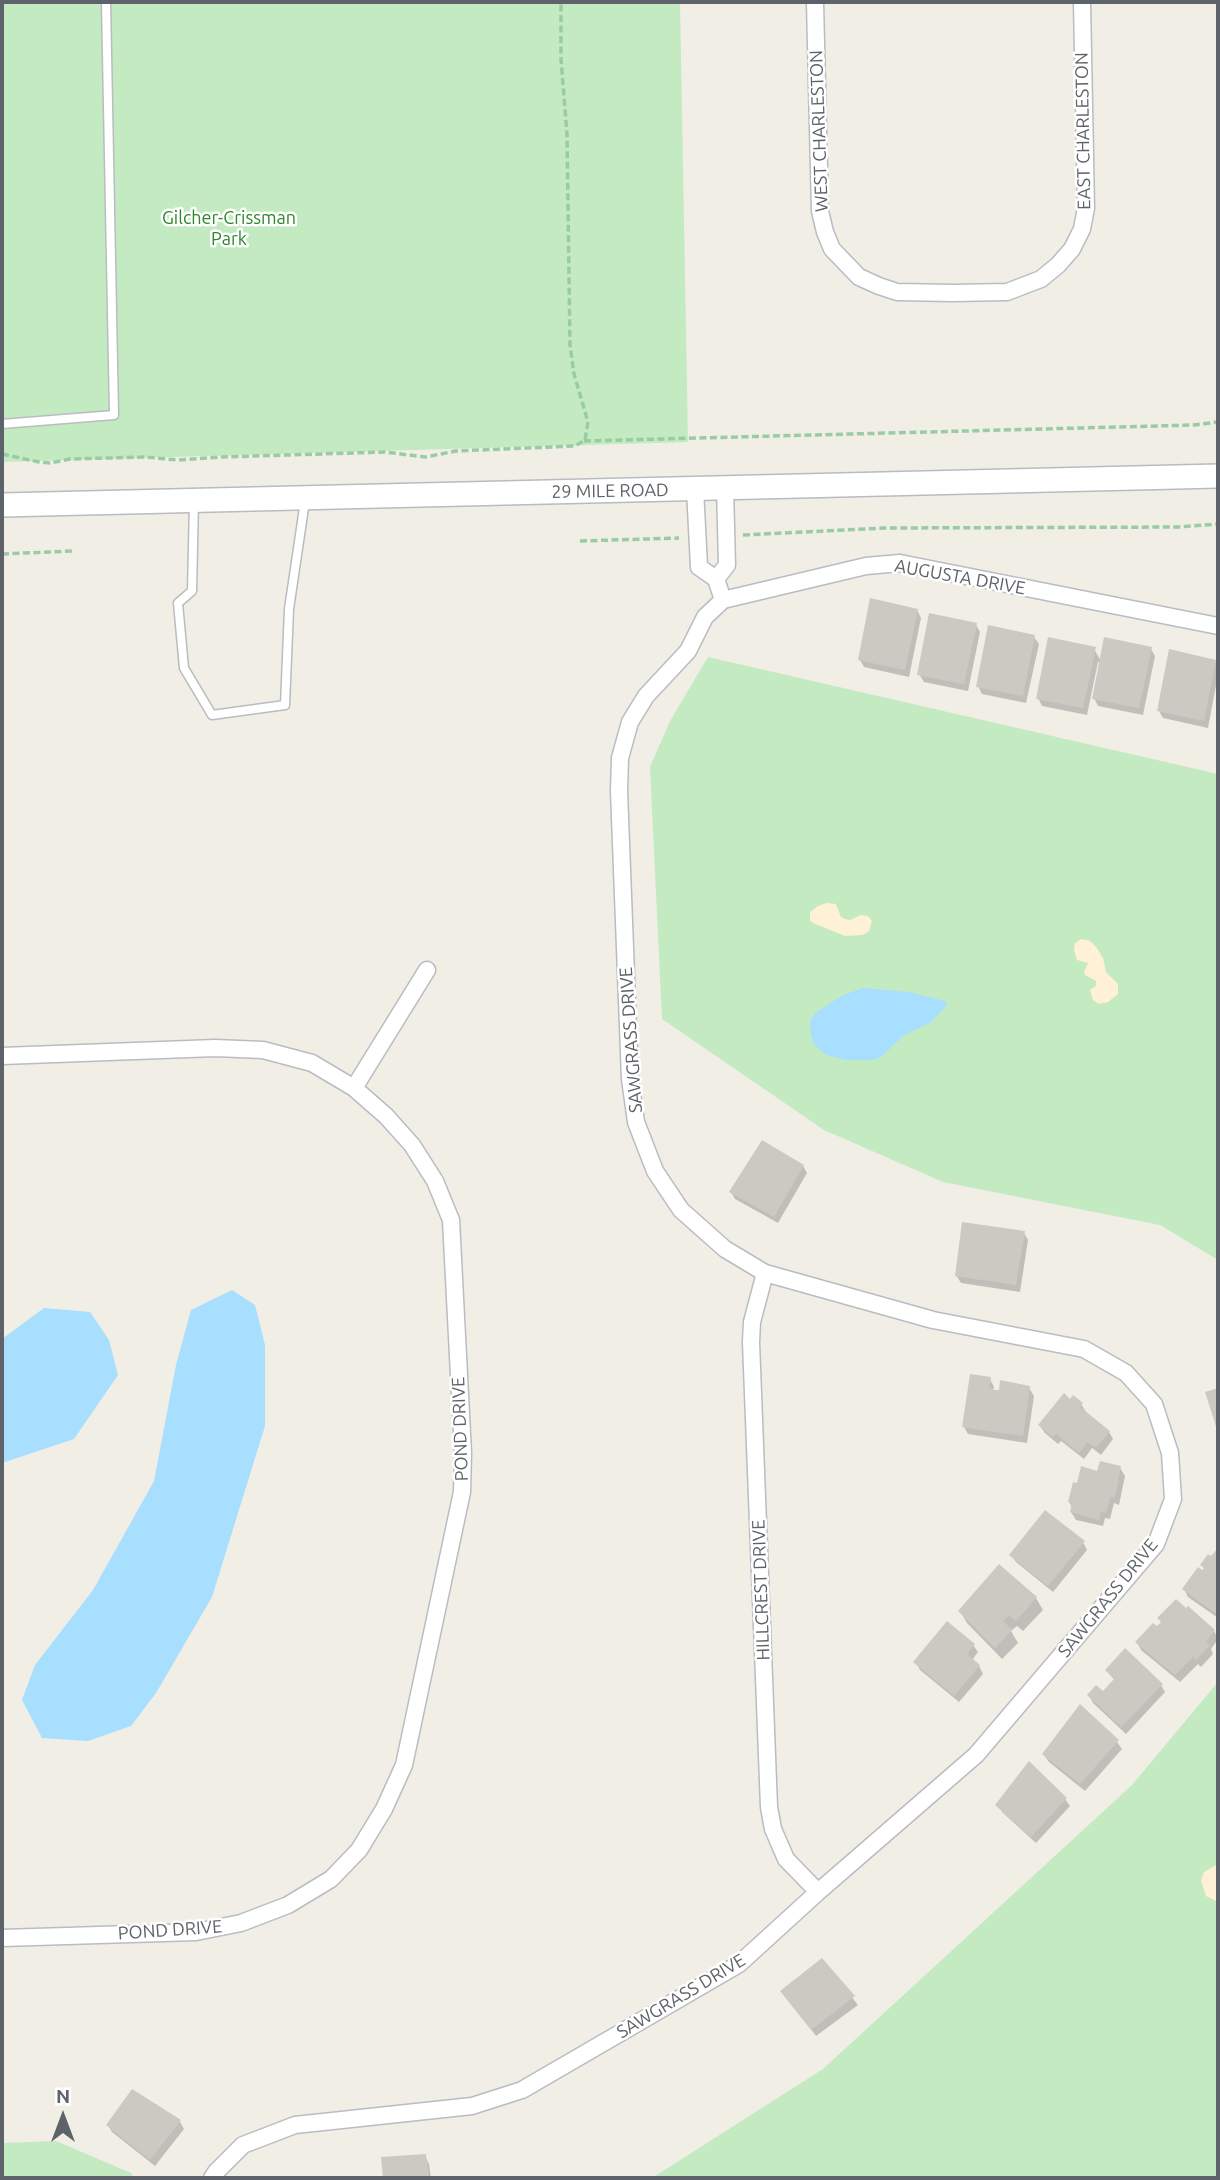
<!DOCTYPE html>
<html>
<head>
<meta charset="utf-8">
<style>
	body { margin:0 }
	#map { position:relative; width:1220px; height:2180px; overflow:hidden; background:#f1eee6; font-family:Ubuntu,sans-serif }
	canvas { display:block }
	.frame { position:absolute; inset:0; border:4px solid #5d6368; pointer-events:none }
	.north { position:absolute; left:28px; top:2082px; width:70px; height:70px; -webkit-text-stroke:5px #fff; paint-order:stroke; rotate:0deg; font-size:19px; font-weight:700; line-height:28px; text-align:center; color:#5d6368 }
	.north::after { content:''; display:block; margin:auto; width:24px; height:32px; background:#5d6368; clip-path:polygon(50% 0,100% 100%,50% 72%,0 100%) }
</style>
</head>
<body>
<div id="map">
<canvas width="1220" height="2180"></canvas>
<div class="frame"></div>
<div class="north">N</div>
</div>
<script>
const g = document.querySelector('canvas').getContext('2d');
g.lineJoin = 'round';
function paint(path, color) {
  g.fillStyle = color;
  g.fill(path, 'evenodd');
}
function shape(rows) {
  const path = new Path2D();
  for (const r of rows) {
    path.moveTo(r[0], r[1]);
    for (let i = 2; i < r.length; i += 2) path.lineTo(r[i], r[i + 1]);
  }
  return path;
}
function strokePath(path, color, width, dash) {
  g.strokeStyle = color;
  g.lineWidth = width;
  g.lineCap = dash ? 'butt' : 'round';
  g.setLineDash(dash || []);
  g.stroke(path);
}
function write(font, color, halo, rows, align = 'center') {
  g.font = font + ' Ubuntu,sans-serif';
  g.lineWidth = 5;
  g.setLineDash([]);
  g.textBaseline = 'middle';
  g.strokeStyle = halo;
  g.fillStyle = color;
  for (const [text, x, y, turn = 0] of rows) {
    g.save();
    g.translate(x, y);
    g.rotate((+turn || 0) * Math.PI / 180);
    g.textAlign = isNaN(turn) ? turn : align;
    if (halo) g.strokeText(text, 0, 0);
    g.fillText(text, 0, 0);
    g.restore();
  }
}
paint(shape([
	[2,2,680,2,688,442,2,462],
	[708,657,1218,774,1218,1260,1160,1225,943,1182,824,1130,662,1019,650,767,670,721],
	[1218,1682,1218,2178,652,2178,823,2069,1132,1785],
	[56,2141,131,2173,133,2178,2,2178,2,2143]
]), '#c4eac1');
paint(shape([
	[827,903,836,904,841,917,845,919,850,920,861,915,868,916,872,921,869,931,863,935,845,936,813,923,810,920,810,912,818,906],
	[1081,939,1090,941,1097,948,1103,958,1106,972,1118,984,1118,994,1108,1002,1099,1004,1093,1000,1090,990,1096,986,1096,981,1085,975,1084,972,1088,963,1077,960,1074,950,1075,943],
	[1218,1864,1218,1902,1206,1896,1201,1881,1204,1872]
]), '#fef1d5');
paint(shape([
	[863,988,908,992,945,1001,947,1005,931,1022,903,1036,881,1057,872,1060,847,1060,833,1057,823,1053,814,1044,811,1034,810,1022,814,1014,841,996],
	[232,1290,255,1305,265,1345,265,1426,212,1597,156,1693,131,1726,88,1741,42,1738,22,1700,35,1665,93,1590,154,1481,176,1365,191,1310],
	[44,1308,90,1312,109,1340,118,1375,74,1439,2,1463,2,1339]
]), '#a8dfff');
paint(shape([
	[917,610,921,618,909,677,864,667,860,660],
	[976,625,980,632,968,691,924,682,919,674],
	[1034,637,1039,644,1026,703,982,694,978,686],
	[1094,649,1101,661,1151,649,1155,656,1143,715,1098,706,1094,698,1101,662,1098,662,1087,715,1042,706,1038,698],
	[1215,661,1218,667,1218,675,1208,728,1163,718,1159,711],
	[803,1166,807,1173,778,1223,735,1199,731,1192],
	[1024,1233,1028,1240,1020,1292,961,1283,956,1275],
	[990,1379,994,1387,993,1391,1029,1388,1034,1396,1027,1443,968,1434,964,1427],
	[1071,1401,1081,1404,1086,1412,1109,1432,1113,1439,1101,1455,1092,1448,1084,1459,1061,1441,1058,1444,1045,1433,1040,1426],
	[1120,1468,1125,1476,1119,1505,1114,1503,1110,1519,1105,1518,1103,1526,1076,1520,1071,1512,1073,1508,1069,1502,1078,1485,1099,1473],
	[1083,1542,1087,1550,1053,1592,1016,1562,1011,1555],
	[1218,1550,1218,1618,1188,1597,1184,1589,1203,1572,1205,1570,1202,1565],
	[1036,1598,1043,1610,1023,1631,1017,1626,1011,1631,1018,1643,1002,1659,967,1623,960,1611],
	[1186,1610,1214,1631,1218,1639,1211,1649,1213,1654,1201,1667,1198,1664,1180,1682,1141,1650,1137,1642],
	[973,1645,978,1652,972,1660,979,1666,983,1674,959,1702,920,1670,916,1662],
	[1107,1670,1161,1685,1165,1692,1126,1734,1093,1703,1089,1695,1103,1694,1115,1681],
	[1117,1742,1122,1749,1085,1791,1049,1762,1044,1755],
	[1065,1799,1070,1806,1036,1843,1002,1812,998,1805],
	[822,1960,858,2005,816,2036,787,1998],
	[132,2092,180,2122,184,2129,155,2166,112,2132,108,2125],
	[425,2156,429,2164,431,2178,385,2178,383,2159]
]), '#0003');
paint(shape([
	[870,598,918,609,905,670,858,660],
	[929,613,977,623,964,684,917,675],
	[988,625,1035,635,1023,696,976,687],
	[1048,637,1096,647,1083,708,1036,699],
	[1104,637,1152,647,1139,708,1092,699],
	[1169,649,1216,660,1204,721,1157,711],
	[762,1140,804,1165,774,1217,729,1192],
	[962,1222,1025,1231,1016,1285,955,1276],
	[970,1374,991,1377,989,1388,994,1390,999,1390,1000,1380,1030,1386,1023,1436,962,1427],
	[1218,1388,1218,1433,1205,1392],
	[1064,1393,1070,1399,1073,1395,1083,1403,1080,1407,1110,1431,1096,1448,1087,1442,1079,1453,1056,1434,1053,1437,1038,1425],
	[1100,1461,1121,1466,1115,1498,1110,1497,1106,1513,1101,1511,1099,1520,1070,1512,1072,1503,1068,1502,1073,1482,1077,1483,1081,1466,1097,1471],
	[1045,1510,1085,1541,1048,1586,1009,1555],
	[1218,1548,1218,1615,1182,1589,1198,1567,1202,1570,1204,1568,1200,1565,1208,1554,1211,1556],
	[999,1564,1037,1597,1016,1621,1009,1615,1003,1621,1012,1630,995,1648,958,1611],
	[1176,1599,1186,1608,1188,1606,1215,1630,1206,1642,1210,1645,1196,1660,1193,1657,1175,1675,1135,1642,1153,1623,1157,1626,1161,1622,1157,1618],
	[947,1621,975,1644,967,1654,980,1665,954,1696,913,1662],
	[1125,1648,1163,1684,1121,1727,1087,1695,1096,1685,1103,1691,1114,1679,1105,1670],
	[1080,1704,1119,1740,1080,1784,1042,1754],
	[1029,1761,1067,1798,1031,1837,995,1805],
	[822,1958,855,1996,811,2030,780,1991],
	[132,2089,181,2120,150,2160,106,2125],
	[426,2154,429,2178,383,2178,381,2157]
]), '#ccc9c3');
const lane = shape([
	[2,424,114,415,106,2],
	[194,501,192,591,178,603,184,668,212,715,285,705,289,609,305,501]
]);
const street = shape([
	[815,2,820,211,825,232,832,249,859,277,879,286,897,292,953,293,1007,292,1041,279,1058,265,1072,249,1082,229,1086,208,1082,2],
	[695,489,699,567,716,579,723,600],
	[716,579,727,565,725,488],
	[723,600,866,566,900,563,1218,626],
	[2,1056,215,1048,263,1050,312,1063,354,1088,386,1116,412,1145,435,1181,451,1220,463,1453,462,1492,404,1765,384,1809,359,1850,331,1879,288,1905,241,1923,196,1932,2,1938],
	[354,1088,427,970],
	[765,1273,752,1322,751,1342,769,1807,773,1829,786,1859,818,1892],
	[212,2178,216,2172,243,2145,295,2125,472,2106,522,2090,739,1964,818,1892,976,1755,1156,1544,1173,1499,1170,1453,1154,1404,1126,1373,1084,1349,933,1320,765,1273,725,1249,681,1210,655,1171,636,1122,630,1079,619,791,620,758,630,722,646,696,688,651,705,617,723,600]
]);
const secondary = shape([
	[2,505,1218,476]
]);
strokePath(lane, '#b9bcc1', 11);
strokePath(street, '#b9bcc1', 19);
strokePath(secondary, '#b7bcc1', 26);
strokePath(shape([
	[584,441,1194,425,1218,422],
	[2,454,39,462,50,463,70,459,109,458,145,457,178,460,222,457,385,452,425,457,456,451,575,446,585,440,588,422,574,374,570,345,567,134,561,59,561,2],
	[743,535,885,528,1179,527,1218,524],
	[580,541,679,538],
	[2,554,73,551]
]), '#99cca4', 3.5, [7, 3.5]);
strokePath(lane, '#fff', 8);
strokePath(street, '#fff', 16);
strokePath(secondary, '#fff', 23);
write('18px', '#5d6368', '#fff', [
	["WEST CHARLESTON",819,131,-92],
	["EAST CHARLESTON",1083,131,-91],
	["29 MILE ROAD",610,491,-1],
	["AUGUSTA DRIVE",960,577,10],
	["SAWGRASS DRIVE",631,1040,-94],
	["POND DRIVE",460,1429,-92],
	["HILLCREST DRIVE",761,1590,-92],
	["SAWGRASS DRIVE",1108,1598,-51],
	["POND DRIVE",170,1930,-4],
	["SAWGRASS DRIVE",681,1996,-31]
]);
write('18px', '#30862e', '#fff', [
	["Gilcher-Crissman",229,218],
	["Park",229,239]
]);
</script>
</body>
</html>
